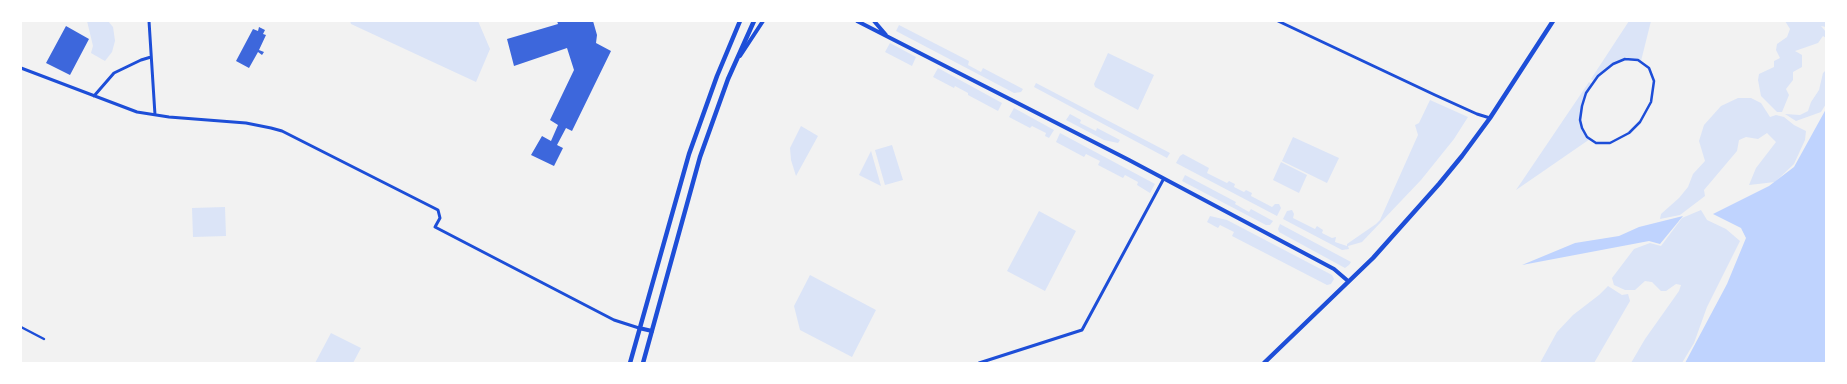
<!DOCTYPE html>
<html>
<head>
<meta charset="utf-8">
<style>
	body { margin:0 }
	#map { position:relative; width:1847px; height:384px; overflow:hidden; background:#f2f2f2; font-family:"PT Sans Narrow",sans-serif }
	canvas { display:block }
	.frame { position:absolute; inset:0; border:22px solid #fff; pointer-events:none }
</style>
</head>
<body>
<div id="map">
<canvas width="1847" height="384"></canvas>
<div class="frame"></div>
</div>
<script>
const g = document.querySelector('canvas').getContext('2d');
g.lineJoin = 'round';
function paint(path, color) {
  g.fillStyle = color;
  g.fill(path, 'evenodd');
}
function shape(rows) {
  const path = new Path2D();
  for (const r of rows) {
    path.moveTo(r[0], r[1]);
    for (let i = 2; i < r.length; i += 2) path.lineTo(r[i], r[i + 1]);
  }
  return path;
}
function strokePath(path, color, width, dash) {
  g.strokeStyle = color;
  g.lineWidth = width;
  g.lineCap = dash ? 'butt' : 'round';
  g.setLineDash(dash || []);
  g.stroke(path);
}
paint(shape([
	[87,21,108,21,113,27,115,41,112,52,105,61,91,53,93,46],
	[350,21,478,21,490,49,476,82,351,24],
	[1629,21,1651,21,1641,61,1625,59,1613,64,1594,81,1591,79],
	[1785,21,1826,21,1826,27,1821,26,1826,32,1826,38,1823,36,1818,43,1795,51,1802,55,1802,67,1793,72,1793,80,1786,89,1789,95,1782,112,1777,112,1761,96,1758,80,1759,74,1774,67,1774,61,1780,58,1776,50,1777,44,1787,37,1790,29],
	[899,25,969,61,968,65,981,72,983,68,1023,89,1021,92,1014,93,896,31],
	[890,43,916,57,912,66,885,52],
	[1108,53,1154,75,1138,110,1095,87,1094,84],
	[938,68,1002,103,998,111,968,95,968,93,955,86,954,88,933,77],
	[1826,70,1826,104,1821,112,1796,121,1785,114,1800,115,1808,111,1811,102,1819,90,1823,73],
	[1589,82,1592,84,1582,105,1580,120,1585,133,1590,139,1516,190],
	[1036,83,1170,153,1167,158,1034,87],
	[1738,98,1751,98,1761,103,1770,117,1776,115,1784,117,1794,125,1806,131,1805,140,1794,164,1775,182,1749,185,1756,168,1776,142,1767,133,1758,139,1746,137,1739,140,1737,151,1704,190,1705,196,1680,215,1660,219,1661,214,1679,198,1688,187,1693,174,1705,161,1699,141,1704,125,1721,106],
	[1430,100,1468,117,1454,139,1421,180,1362,242,1348,246,1349,249,1342,250,1283,219,1287,211,1292,210,1294,214,1293,218,1315,229,1317,226,1323,230,1322,233,1332,238,1336,237,1335,242,1347,246,1347,244,1376,224,1380,220,1418,135,1415,125,1419,123],
	[1014,108,1054,130,1049,138,1045,136,1046,133,1032,126,1030,128,1009,117],
	[1070,114,1081,120,1080,123,1096,131,1097,128,1120,140,1118,143,1104,140,1066,120],
	[801,126,818,136,796,176,791,160,790,148],
	[1060,133,1155,184,1150,193,1137,185,1138,182,1125,175,1123,178,1098,165,1100,161,1086,154,1084,157,1056,142],
	[1293,137,1339,158,1327,183,1282,161],
	[892,145,903,180,885,185,875,150],
	[871,151,881,186,859,175],
	[1183,154,1209,168,1207,173,1227,183,1229,181,1235,184,1234,187,1244,192,1246,190,1252,193,1251,196,1272,207,1275,204,1279,204,1281,208,1277,216,1176,163,1180,156],
	[1281,162,1307,175,1299,193,1273,180],
	[1185,175,1236,202,1235,204,1249,212,1251,209,1273,221,1270,225,1266,225,1182,181],
	[225,207,226,236,193,237,192,208],
	[1701,210,1707,220,1726,229,1740,241,1707,307,1694,343,1682,363,1631,363,1645,339,1679,291,1681,285,1676,284,1666,291,1661,291,1652,282,1645,281,1635,290,1625,290,1614,285,1612,278,1634,249,1650,243,1661,246,1682,218],
	[1039,211,1076,231,1045,291,1007,271],
	[1210,216,1227,220,1332,275,1334,279,1331,284,1327,285,1232,236,1234,232,1220,225,1218,228,1207,222],
	[1280,224,1351,262,1349,265,1345,268,1279,232,1278,229],
	[810,275,876,310,852,357,800,330,794,306],
	[1608,286,1622,295,1628,294,1630,301,1594,363,1540,363,1557,332,1573,315,1599,295],
	[331,333,361,348,353,363,315,363]
]), '#dbe4f7');
paint(shape([
	[1826,109,1826,363,1685,363,1727,284,1746,238,1741,228,1713,214,1769,186,1794,167],
	[1683,216,1660,244,1649,241,1522,265,1575,243,1619,236,1639,227]
]), '#bfd3fe');
paint(shape([
	[557,21,593,21,597,35,596,43,611,51,572,131,566,128,557,145,563,148,554,166,531,155,542,136,551,141,558,125,550,120,574,70,567,48,514,66,507,39,558,24],
	[66,26,89,39,70,75,46,63],
	[259,27,265,30,263,34,266,35,259,50,264,52,262,55,258,52,249,68,236,61,253,29,258,31]
]), '#3d67dc');
strokePath(shape([
	[1625,59,1638,60,1649,68,1654,81,1651,102,1640,122,1629,133,1610,143,1596,143,1587,137,1582,128,1580,120,1582,106,1586,93,1598,76,1613,64,1625,59],
	[21,327,44,339]
]), '#1d4ed8', 2.5);
strokePath(shape([
	[149,21,155,115],
	[1278,21,1435,95,1477,114,1490,118],
	[21,68,137,112,169,117,246,123,271,128,282,131,438,210,440,218,435,227,614,320,639,328],
	[94,96,114,73,141,60,151,57],
	[979,363,1082,330,1163,180]
]), '#1d4ed8', 3);
strokePath(shape([
	[857,21,1129,160,1334,269,1348,281],
	[874,21,886,35],
	[740,56,763,21],
	[639,328,652,331]
]), '#1d4ed8', 4);
strokePath(shape([
	[630,363,689,154,717,76,740,21],
	[643,363,700,157,728,79,754,21],
	[1264,363,1373,258,1439,184,1462,156,1490,118,1553,21]
]), '#1d4ed8', 4.5);
</script>
</body>
</html>
